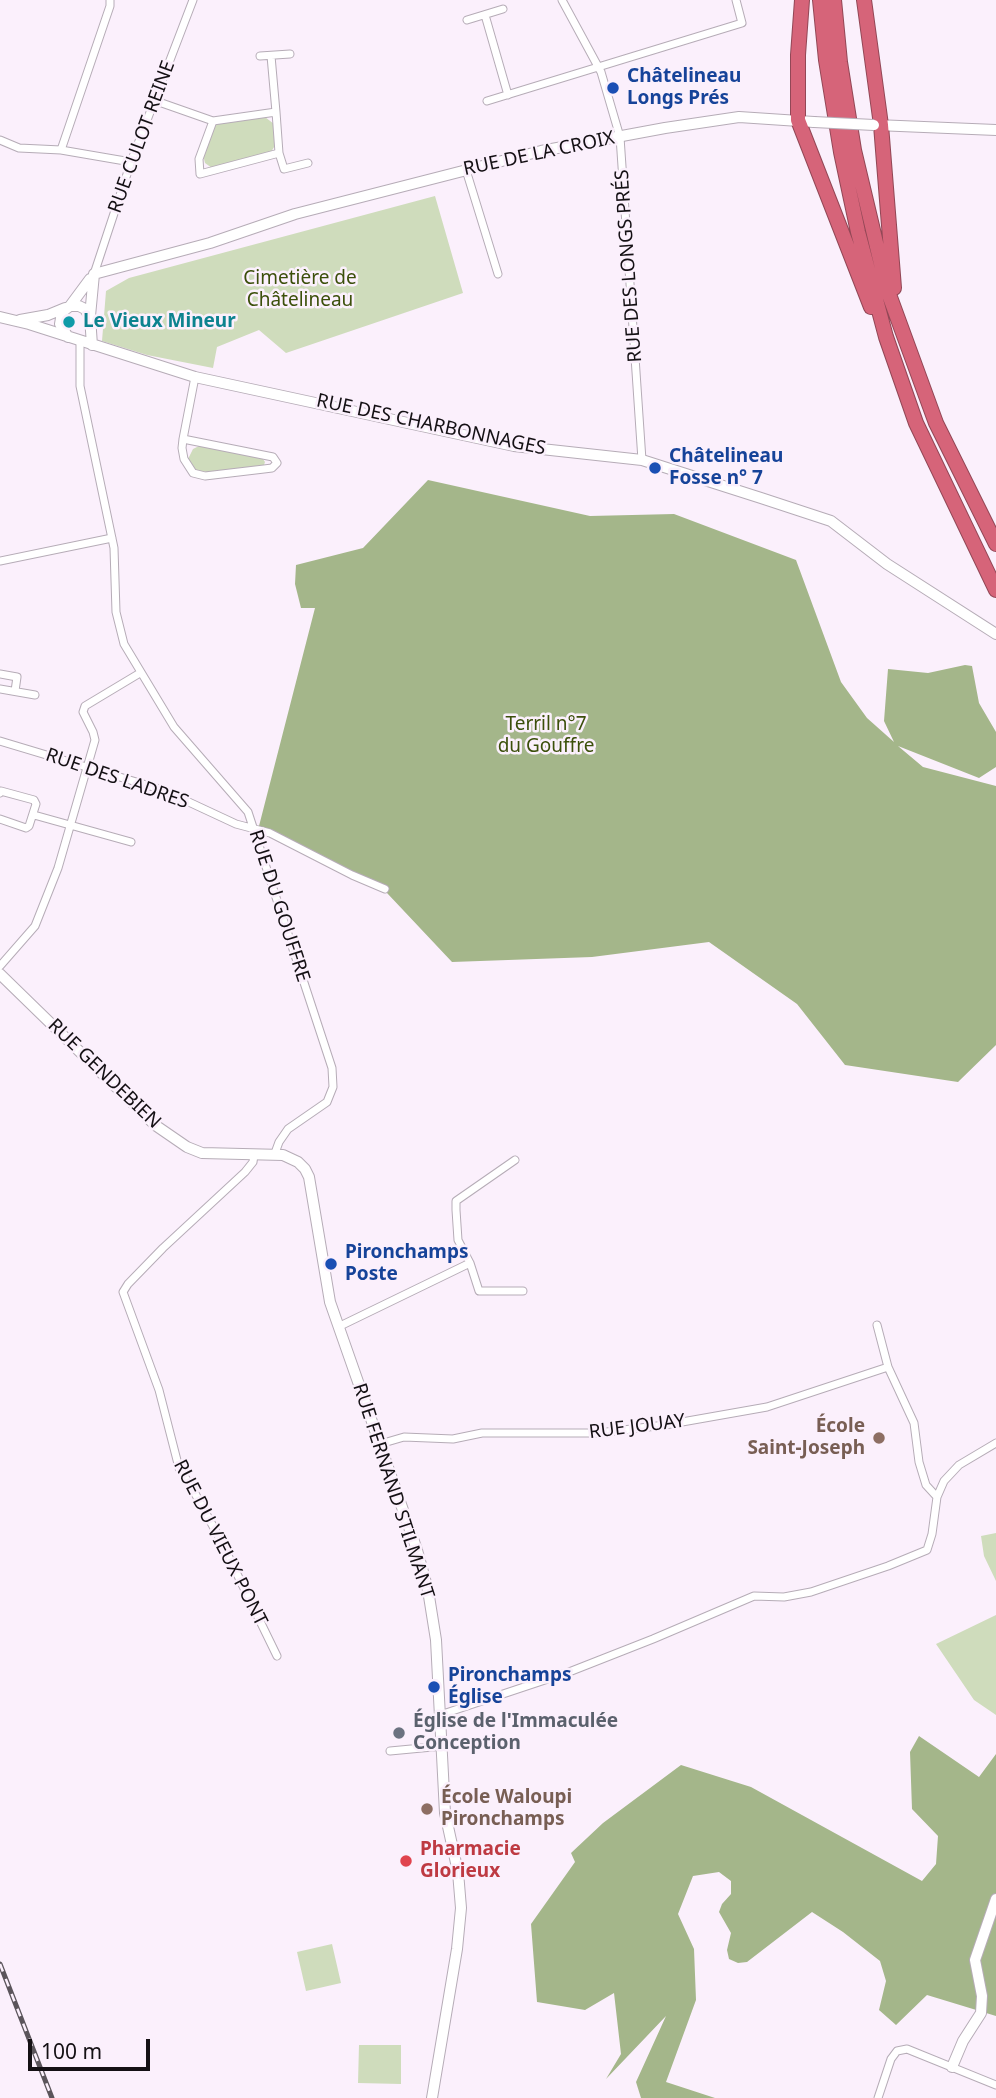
<!DOCTYPE html>
<html>
<head>
<meta charset="utf-8">
<style>
	body { margin:0 }
	#map { position:relative; width:996px; height:2098px; overflow:hidden; background:#fbf0fc; font-family:"Noto Sans",sans-serif }
	canvas { display:block }
	.scale { position:absolute; left:28px; top:2039px; width:122px; height:32px; box-sizing:border-box; border:4px solid #141014; border-top:0; padding-left:9px; font-size:21px; line-height:24px; white-space:nowrap; color:#141014; -webkit-text-stroke:5px #fbf0fc; paint-order:stroke }
</style>
</head>
<body>
<div id="map">
<canvas width="996" height="2098"></canvas>
<div class="scale">100 m</div>
</div>
<script>
const g = document.querySelector('canvas').getContext('2d');
g.lineJoin = 'round';
function paint(path, color) {
  g.fillStyle = color;
  g.fill(path, 'evenodd');
}
function shape(rows) {
  const path = new Path2D();
  for (const r of rows) {
    path.moveTo(r[0], r[1]);
    for (let i = 2; i < r.length; i += 2) path.lineTo(r[i], r[i + 1]);
  }
  return path;
}
function strokePath(path, color, width, dash) {
  g.strokeStyle = color;
  g.lineWidth = width;
  g.lineCap = dash ? 'butt' : 'round';
  g.setLineDash(dash || []);
  g.stroke(path);
}
function write(font, color, halo, rows, align = 'center') {
  g.font = font + ' "Noto Sans",sans-serif';
  g.lineWidth = 5;
  g.setLineDash([]);
  g.textBaseline = 'middle';
  g.strokeStyle = halo;
  g.fillStyle = color;
  for (const [text, x, y, turn = 0] of rows) {
    g.save();
    g.translate(x, y);
    g.rotate((+turn || 0) * Math.PI / 180);
    g.textAlign = isNaN(turn) ? turn : align;
    if (halo) g.strokeText(text, 0, 0);
    g.fillText(text, 0, 0);
    g.restore();
  }
}
paint(shape([
	[265,117,274,124,276,144,271,152,212,168,205,163,203,155,214,125,218,122],
	[435,196,463,293,286,353,259,330,217,347,213,368,147,355,102,341,106,291,129,278],
	[199,446,263,459,265,462,264,465,208,472,195,471,188,459,193,449],
	[996,1533,996,1581,984,1556,981,1536],
	[996,1615,996,1715,974,1700,936,1644],
	[332,1944,341,1983,306,1991,297,1952],
	[359,2045,401,2045,401,2084,358,2083]
]), '#cfdcbc');
paint(shape([
	[428,480,590,516,674,514,796,560,841,682,867,718,894,742,884,721,888,669,928,673,965,665,972,666,979,703,996,732,996,767,979,778,898,746,923,767,996,786,996,1045,958,1082,845,1065,797,1004,709,942,592,957,452,962,387,893,259,826,315,608,301,608,295,584,296,565,363,548],
	[919,1736,979,1777,996,1754,996,2016,927,1995,896,2025,879,2010,886,1981,880,1961,843,1932,812,1912,747,1962,738,1963,729,1959,727,1950,731,1933,719,1912,722,1904,731,1894,731,1881,719,1872,693,1876,678,1914,694,1949,696,2000,666,2082,715,2098,641,2098,636,2082,666,2016,606,2079,621,2054,614,1993,585,2010,537,2002,531,1924,575,1862,571,1853,603,1823,681,1765,751,1787,922,1881,936,1864,938,1836,912,1809,910,1752]
]), '#a4b68a');
const street = shape([
	[562,0,601,72,620,137,642,460],
	[485,15,508,95],
	[467,20,503,9],
	[260,56,290,54],
	[271,56,276,112],
	[156,101,213,121,276,112,279,153,200,174,199,159,213,121],
	[487,101,742,23,736,0],
	[0,140,19,148,61,150,131,162],
	[61,150,110,6,110,0],
	[279,153,284,169,308,163],
	[466,170,498,274],
	[94,274,131,162,193,0],
	[80,342,80,386,114,548,116,612,124,644,174,727,248,812,332,1068,333,1087,327,1102,288,1129,279,1142,275,1153],
	[183,439,273,457,277,463,272,468,264,469,205,476,193,473,184,459,182,448,183,439,195,377],
	[0,561,112,538],
	[0,674,17,677,15,691],
	[0,689,35,695],
	[0,741,163,790,236,824,270,833,352,875,385,889],
	[0,793,1,791,34,800,36,804,29,826,26,828,0,819],
	[34,815,131,842],
	[0,966,35,926,58,868,95,740,93,732,83,712,85,706,140,673],
	[254,1155,253,1162,245,1172,163,1248,128,1284,123,1292,159,1390,179,1468,192,1488,220,1539,277,1656],
	[515,1160,456,1201,456,1210,458,1240,470,1263,479,1291,523,1291],
	[877,1325,888,1367,914,1423,919,1462,926,1485,937,1497],
	[338,1327,470,1263],
	[380,1444,404,1437,453,1439,482,1433,598,1433,665,1425,767,1407,888,1367],
	[440,1715,569,1672,653,1639,754,1596,784,1597,811,1592,888,1566,927,1550,932,1534,937,1497,944,1481,959,1465,996,1443],
	[390,1751,443,1746],
	[878,2098,891,2059,897,2051,907,2049,996,2085]
]);
const secondary = shape([
	[876,125,996,130],
	[94,274,210,243,295,214,541,151,665,128,739,117,814,122],
	[70,306,90,279],
	[90,316,94,274],
	[0,317,29,324,195,377,514,446,642,460,761,498,831,521,887,564,996,634],
	[20,320,48,315,65,308],
	[68,337,60,324,62,312,70,306,79,306,85,309,90,317,92,345],
	[0,974,155,1125,187,1147,202,1153,283,1155,298,1162,305,1169,309,1177,330,1302,417,1550,428,1590,436,1640,445,1813,458,1872,461,1908,457,1949,432,2098],
	[952,2067,963,2041,981,2013,982,1996,975,1960,996,1899]
]);
const highway = shape([
	[802,0,798,55,798,120,871,307],
	[820,0,826,60,841,152,858,232,886,337,916,423,996,590],
	[834,0,840,62,854,150,887,289,936,423,996,544],
	[864,0,881,125,894,288]
]);
strokePath(street, '#b6acb7', 9);
strokePath(secondary, '#b6acb7', 12);
strokePath(highway, '#924756', 16);
strokePath(street, '#fff', 7);
strokePath(secondary, '#fff', 10);
strokePath(highway, '#d66479', 14);
const rail = shape([
	[0,1964,52,2098]
]);
strokePath(rail, '#5b555b', 5);
strokePath(rail, '#fbf0fc', 2.5, [8]);
const secondaryBridge = shape([
	[814,122,874,125]
]);
strokePath(secondaryBridge, '#b6acb7', 12, []);
strokePath(secondaryBridge, '#fff', 10);
for (const [x, y, r, color] of [
	[613,88,7,"#1a4fb4"],
	[69,322,7,"#0f9aa8"],
	[655,468,7,"#1a4fb4"],
	[331,1264,7,"#1a4fb4"],
	[879,1438,7,"#8d6e63"],
	[434,1687,7,"#1a4fb4"],
	[399,1733,7,"#6b7280"],
	[427,1809,7,"#8d6e63"],
	[406,1861,7,"#e0444e"]
]) {
  const dot = new Path2D();
  dot.arc(x, y, r, 0, 2 * Math.PI);
  g.fillStyle = color;
  g.fill(dot);
  strokePath(dot, '#fbf0fc', 2.5);
}
write('bold 19px', '#164399', '#fbf0fc', [
	["Châtelineau",627,77],
	["Longs Prés",627,99],
	["Châtelineau",669,457],
	["Fosse n° 7",669,479],
	["Pironchamps",345,1253],
	["Poste",345,1275],
	["Pironchamps",448,1676],
	["Église",448,1698]
], 'left');
write('19px', '#141014', '#fbf0fc', [
	["RUE CULOT REINE",142,137,-70],
	["RUE DE LA CROIX",539,154,-12],
	["RUE DES LONGS PRÉS",629,266,-94],
	["RUE DES CHARBONNAGES",431,425,12],
	["RUE DES LADRES",117,779,19],
	["RUE DU GOUFFRE",279,906,72],
	["RUE GENDEBIEN",104,1074,44],
	["RUE JOUAY",637,1427,-7],
	["RUE FERNAND STILMANT",393,1491,72],
	["RUE DU VIEUX PONT",220,1543,63]
]);
write('19px', '#3b4f0a', '#fbf0fc', [
	["Cimetière de",300,279],
	["Châtelineau",300,301],
	["Terril n°7",546,725],
	["du Gouffre",546,747]
]);
write('bold 19px', '#0d838f', '#fbf0fc', [
	["Le Vieux Mineur",83,322]
], 'left');
write('bold 19px', '#785e54', '#fbf0fc', [
	["École",865,1427],
	["Saint-Joseph",865,1449],
	["École Waloupi",441,1798,"left"],
	["Pironchamps",441,1820,"left"]
], 'right');
write('bold 19px', '#5b616d', '#fbf0fc', [
	["Église de l'Immaculée",413,1722],
	["Conception",413,1744]
], 'left');
write('bold 19px', '#be3a42', '#fbf0fc', [
	["Pharmacie",420,1850],
	["Glorieux",420,1872]
], 'left');
</script>
</body>
</html>
